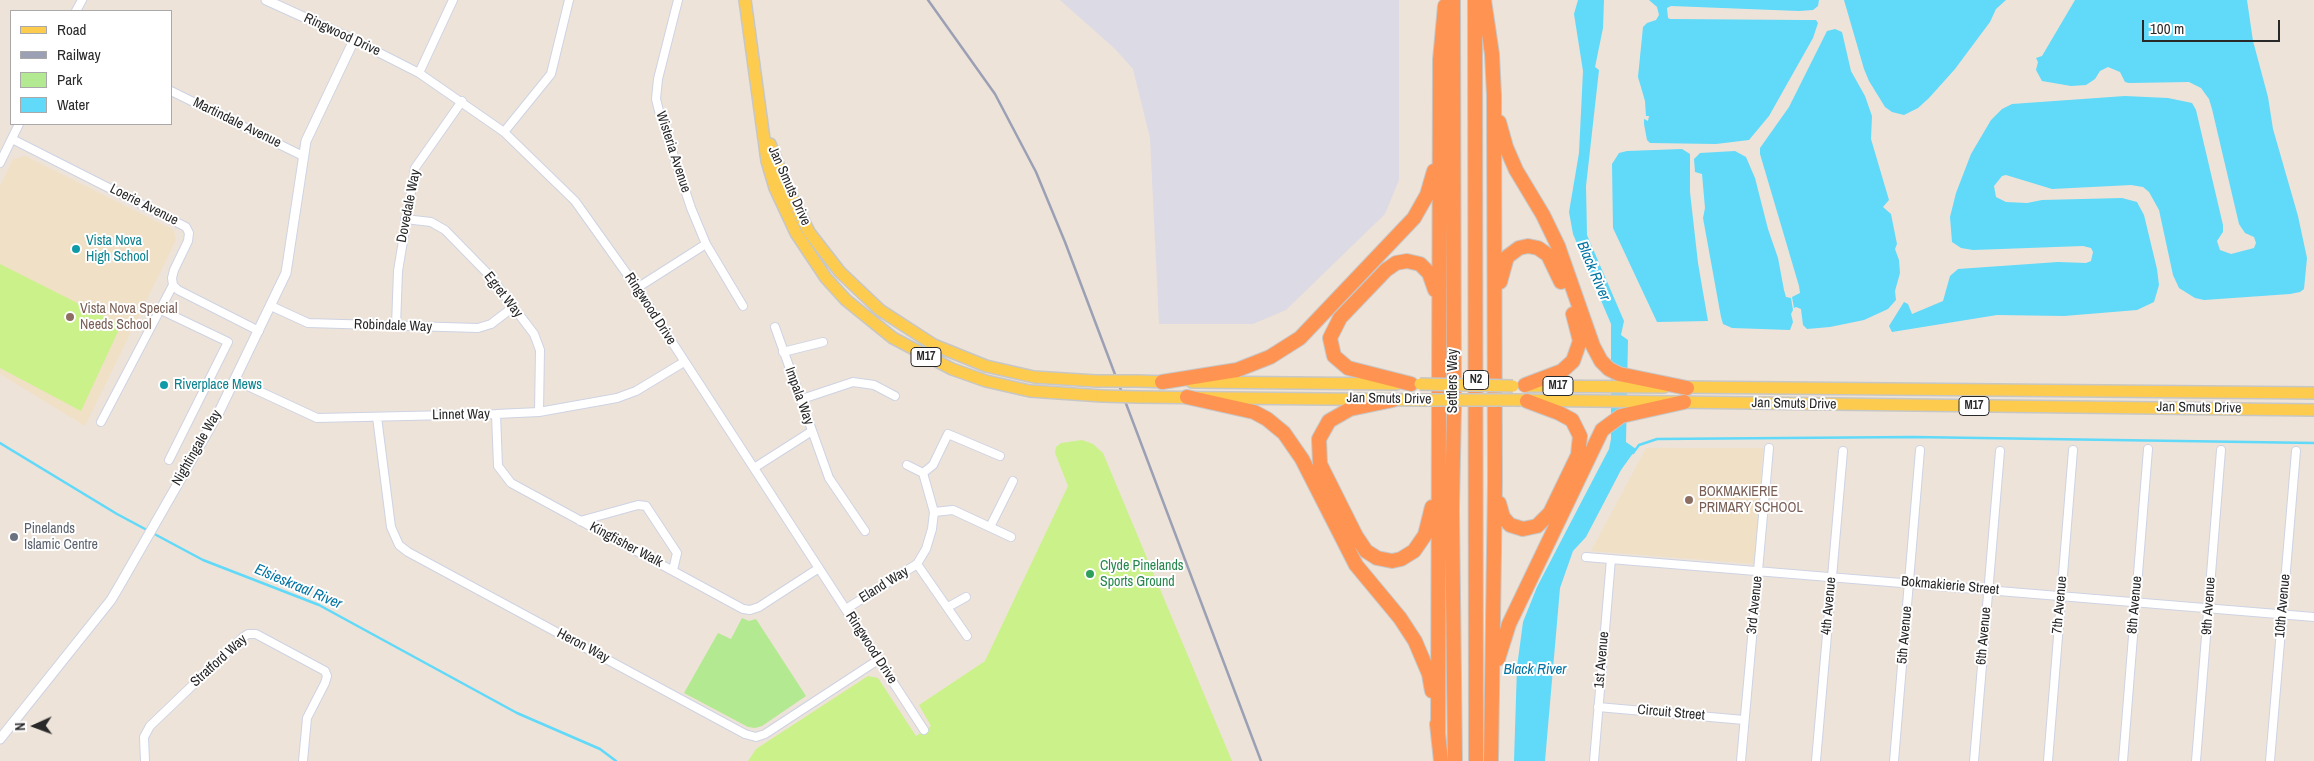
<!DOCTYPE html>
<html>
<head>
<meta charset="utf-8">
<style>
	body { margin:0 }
	#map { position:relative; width:2314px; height:761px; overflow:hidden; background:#ede3d9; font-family:"Archivo Narrow",sans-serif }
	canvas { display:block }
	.legend { position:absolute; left:10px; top:10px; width:162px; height:115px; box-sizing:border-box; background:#fff; border:1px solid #a9a9a9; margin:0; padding:6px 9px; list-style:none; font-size:15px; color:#292929 }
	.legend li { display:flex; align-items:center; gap:10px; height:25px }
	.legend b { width:25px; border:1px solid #a9a9a9 }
	.north { position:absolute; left:10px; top:701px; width:50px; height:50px; -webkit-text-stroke:4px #fff; paint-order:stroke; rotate:268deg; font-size:14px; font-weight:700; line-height:20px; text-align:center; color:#292929 }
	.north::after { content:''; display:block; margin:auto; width:18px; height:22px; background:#292929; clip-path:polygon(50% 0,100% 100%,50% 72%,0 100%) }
	.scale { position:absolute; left:2142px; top:20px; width:138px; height:22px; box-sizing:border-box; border:2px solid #292929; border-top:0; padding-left:6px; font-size:15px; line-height:18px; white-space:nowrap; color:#292929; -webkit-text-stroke:4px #fff; paint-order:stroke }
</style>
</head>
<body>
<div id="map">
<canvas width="2314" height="761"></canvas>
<ul class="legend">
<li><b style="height:6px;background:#fdcb4d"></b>Road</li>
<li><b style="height:6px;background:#9ba0b5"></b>Railway</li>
<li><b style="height:14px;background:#b3e990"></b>Park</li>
<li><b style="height:14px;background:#61d9f9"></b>Water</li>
</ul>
<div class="north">N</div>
<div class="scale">100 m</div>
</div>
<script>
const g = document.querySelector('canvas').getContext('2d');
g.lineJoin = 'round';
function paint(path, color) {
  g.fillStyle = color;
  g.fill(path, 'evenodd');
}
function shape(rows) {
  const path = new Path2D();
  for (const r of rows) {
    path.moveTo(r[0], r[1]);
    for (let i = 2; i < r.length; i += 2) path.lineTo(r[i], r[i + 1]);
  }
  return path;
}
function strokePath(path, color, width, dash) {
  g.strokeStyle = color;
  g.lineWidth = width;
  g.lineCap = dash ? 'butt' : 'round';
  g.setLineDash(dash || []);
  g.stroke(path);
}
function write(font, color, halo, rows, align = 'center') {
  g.font = font + ' "Archivo Narrow",sans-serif';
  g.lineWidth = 4;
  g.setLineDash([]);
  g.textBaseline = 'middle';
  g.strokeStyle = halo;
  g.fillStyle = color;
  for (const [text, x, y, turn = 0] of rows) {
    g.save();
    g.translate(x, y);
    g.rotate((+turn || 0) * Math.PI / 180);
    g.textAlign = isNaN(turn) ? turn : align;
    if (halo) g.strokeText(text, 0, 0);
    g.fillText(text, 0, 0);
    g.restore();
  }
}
paint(shape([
	[1060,0,1399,0,1399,180,1385,214,1286,310,1253,324,1159,324,1150,138,1133,69,1115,49]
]), '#dcdae4');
paint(shape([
	[25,156,174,230,176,240,85,426,0,374,0,186,13,159],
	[1646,448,1763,448,1755,564,1591,551]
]), '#f0e0c6');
paint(shape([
	[742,618,749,621,756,619,806,696,762,726,755,728,748,727,684,693,718,633,731,639]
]), '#b3e990');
paint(shape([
	[0,264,121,325,81,411,0,368],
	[1082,440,1093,444,1103,453,1232,761,748,761,756,749,868,676,878,678,916,736,931,726,919,705,985,661,1068,486,1055,453,1056,447,1061,443]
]), '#cbf18a');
paint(shape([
	[1578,0,1604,0,1603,28,1595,67,1599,70,1586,186,1587,235,1624,321,1621,335,1628,340,1626,442,1636,449,1621,470,1586,537,1573,551,1560,588,1545,761,1514,761,1517,667,1523,622,1537,587,1609,449,1611,439,1611,324,1573,234,1569,212,1579,153,1583,71,1574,14],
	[1649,0,1819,0,1818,6,1813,10,1799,11,1671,6,1667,8,1668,18,1670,19,1804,20,1816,20,1818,23,1813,38,1769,116,1749,140,1716,144,1650,143,1647,140,1644,124,1644,119,1648,121,1649,116,1646,116,1645,101,1638,77,1643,27,1647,23,1656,20,1659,15,1657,7],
	[1844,0,2006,0,1996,9,1990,22,1955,69,1929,98,1918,108,1904,115,1892,112,1885,107,1869,81,1864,69],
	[2075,0,2247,0,2253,41,2268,97,2273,129,2298,216,2307,258,2304,289,2300,292,2290,294,2204,300,2195,298,2179,288,2173,275,2159,210,2149,192,2143,187,2131,185,2052,189,2006,175,2002,176,1994,186,1996,197,2006,202,2027,203,2042,200,2122,198,2137,202,2144,215,2157,269,2159,285,2154,302,2137,310,2064,316,1997,315,1892,332,1889,326,1904,302,1908,304,1912,314,1943,301,1950,276,1958,269,2058,262,2086,263,2091,261,2093,252,2091,248,2083,246,1973,250,1961,248,1952,242,1950,217,1956,193,1971,154,1991,120,2002,109,2012,104,2125,96,2168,98,2192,103,2196,110,2223,225,2223,232,2217,241,2220,250,2231,254,2254,248,2256,243,2254,237,2245,233,2239,224,2212,109,2209,99,2201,88,2189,82,2129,83,2125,82,2120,72,2108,67,2100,71,2095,79,2086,85,2071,86,2042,81,2036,70,2038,62,2036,58,2042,56],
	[1835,29,1842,32,1851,71,1865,96,1872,116,1871,139,1889,200,1883,207,1891,214,1897,244,1895,249,1899,260,1900,273,1895,291,1896,300,1888,309,1864,320,1830,327,1807,329,1803,325,1801,309,1796,307,1794,308,1792,297,1800,293,1799,286,1760,154,1760,148,1789,107,1827,31],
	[1682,149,1690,154,1690,192,1698,263,1708,321,1657,322,1613,228,1612,164,1619,153,1627,151],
	[1735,151,1746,157,1755,178,1768,229,1778,258,1784,290,1786,297,1791,298,1793,310,1791,314,1793,322,1790,330,1732,328,1723,324,1721,317,1703,218,1705,208,1702,174,1695,172,1694,159,1700,153]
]), '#61d9f9');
strokePath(shape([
	[0,443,117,514,203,560,319,605,517,713,600,749,616,761],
	[1633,453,1639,445,1657,439,1913,437,2314,443]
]), '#61d9f9', 2.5);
const minor = shape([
	[678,0,658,79,656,99,659,111,691,208,706,244,743,306],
	[76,11,82,0],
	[354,40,419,73,504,132,575,201,637,288,924,730],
	[419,73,453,0],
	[171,91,303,156],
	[504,132,551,74,569,0],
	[12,139,186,227,189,233,188,241,174,270,172,278,173,285,178,290,259,331],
	[0,163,19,124],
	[405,219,431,222,445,230,490,276,534,334,540,350,539,412],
	[637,288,706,244],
	[271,306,308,323,478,328,491,324,512,308],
	[161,310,228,342,169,460],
	[396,326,398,271,415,168,462,101],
	[775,327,829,478,865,531],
	[783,352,823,342],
	[235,380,317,418,496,414,539,412,617,398,636,391,684,362],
	[802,399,853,382,874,385,895,396],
	[496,414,498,466,511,483,743,609,750,610,759,607,819,568],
	[377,417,391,527,399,545,408,552,745,734,756,737,765,734,878,660],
	[101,422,173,285],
	[754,468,812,431],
	[923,473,933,465,948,434,1000,456],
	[934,512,953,510,1011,537],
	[580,521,638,505,646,506,677,553,673,570],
	[990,527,1013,481],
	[1586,557,2314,617],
	[917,564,967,636],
	[948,607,966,597],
	[846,609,917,564,926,549,932,529,934,512,923,473,907,465],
	[1598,707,1744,720],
	[145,761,144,737,150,726,242,638,248,634,256,634,325,671,327,676,325,683,307,718,303,761],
	[1594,761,1611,559],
	[1741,761,1769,448],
	[1816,761,1843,451],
	[1894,761,1920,450],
	[1974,761,2000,451],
	[2048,761,2073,450],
	[2123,761,2148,449],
	[2196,761,2221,450],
	[2270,761,2296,451]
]);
const tertiary = shape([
	[0,739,111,600,121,583,219,412,286,273,306,141,354,40,266,0]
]);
const primary = shape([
	[745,0,767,161,775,188,796,233,826,278,846,300,893,338,952,369,986,381,1030,391,1102,396],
	[770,144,787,188,809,232,840,272,880,310,934,345,986,366,1034,377,1096,381],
	[1138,381,1169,382],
	[1192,382,1396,384],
	[1527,386,1664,387],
	[1680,387,2314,393],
	[1137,397,1419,400],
	[1513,400,2314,410]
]);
const motorway = shape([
	[1453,0,1454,407,1452,509,1455,761],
	[1475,0,1476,761],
	[1484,0,1492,54,1494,95,1495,482,1491,761],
	[1499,122,1506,147,1516,170,1543,215,1558,246,1593,346,1601,361,1609,369,1619,374,1687,388],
	[1500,282,1507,257,1519,248,1528,246,1538,248,1548,255,1561,282],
	[1162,382,1237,370,1270,357,1300,338,1414,218,1427,195,1434,171],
	[1411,384,1348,368,1334,356,1330,338,1340,318,1386,270,1396,263,1407,261,1420,264,1429,273,1435,290],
	[1525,385,1562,371,1573,361,1580,341,1573,314],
	[1187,397,1254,412,1267,419,1284,433,1302,459,1356,565,1400,618,1415,641,1429,674,1432,691],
	[1393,400,1350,409,1329,421,1319,439,1320,464,1356,536,1366,551,1377,558,1392,561,1401,559,1414,551,1425,535,1432,507],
	[1499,503,1503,517,1510,525,1523,529,1537,526,1550,513,1578,455,1580,436,1572,420,1559,413,1527,401],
	[1498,659,1509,624,1602,430,1621,416,1684,402],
	[1437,724,1441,761],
	[1438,733,1440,60,1445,6]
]);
strokePath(minor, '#ced3e3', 10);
strokePath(tertiary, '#ced3e3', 11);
strokePath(primary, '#c7c7c7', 14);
strokePath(motorway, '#c7c7c7', 16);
strokePath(minor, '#fff', 8);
strokePath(tertiary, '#fff', 9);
strokePath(primary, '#fdcb4d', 11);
strokePath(motorway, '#ff9351', 14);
strokePath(shape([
	[928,0,995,94,1036,172,1065,242,1261,761]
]), '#9ba0b5', 2.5);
const primaryBridge = shape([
	[1096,381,1138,381],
	[1420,384,1513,386],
	[1102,396,1137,397],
	[1419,400,1513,400]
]);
strokePath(primaryBridge, '#c7c7c7', 14, []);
strokePath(primaryBridge, '#fdcb4d', 11);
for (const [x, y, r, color] of [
	[76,249,5,"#0f9aa8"],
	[70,317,5,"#8d6e63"],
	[164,385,5,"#0f9aa8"],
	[1689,500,5,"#8d6e63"],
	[14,537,5,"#6b7280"],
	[1090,574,5,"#2e9e5b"]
]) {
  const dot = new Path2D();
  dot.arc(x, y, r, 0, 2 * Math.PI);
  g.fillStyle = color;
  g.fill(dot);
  strokePath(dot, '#fff', 2);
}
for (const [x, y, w] of [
	[926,357,30],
	[1476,380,25],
	[1558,386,30],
	[1974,406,30]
]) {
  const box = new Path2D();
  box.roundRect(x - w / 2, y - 9.5, w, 19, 4);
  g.fillStyle = '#fff';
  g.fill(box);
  strokePath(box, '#292929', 1);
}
write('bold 12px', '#292929', null, [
	["M17",926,357],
	["N2",1476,380],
	["M17",1558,386],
	["M17",1974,406]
]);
write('14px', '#292929', '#fff', [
	["Ringwood Drive",342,35,25],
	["Martindale Avenue",237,123,26],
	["Wisteria Avenue",673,152,72],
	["Jan Smuts Drive",789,186,66],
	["Loerie Avenue",144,205,27],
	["Dovedale Way",409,206,-79],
	["Egret Way",503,295,52],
	["Ringwood Drive",650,309,57],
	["Robindale Way",393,326,2],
	["Settlers Way",1453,381,-90],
	["Impala Way",799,396,70],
	["Jan Smuts Drive",1389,399,1],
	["Jan Smuts Drive",1794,404,1],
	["Jan Smuts Drive",2199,408,1],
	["Linnet Way",461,415,-1],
	["Nightingale Way",197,448,-60],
	["Kingfisher Walk",626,545,28],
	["Eland Way",884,585,-32],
	["Bokmakierie Street",1950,586,5],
	["3rd Avenue",1755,605,-84],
	["7th Avenue",2060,605,-85],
	["8th Avenue",2135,605,-85],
	["4th Avenue",1829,606,-85],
	["9th Avenue",2209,606,-86],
	["10th Avenue",2283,606,-85],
	["5th Avenue",1905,635,-85],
	["6th Avenue",1984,636,-85],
	["Heron Way",583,646,28],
	["Ringwood Drive",871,648,57],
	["1st Avenue",1602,660,-85],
	["Stratford Way",219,661,-42],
	["Circuit Street",1671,713,5]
]);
write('14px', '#0d838f', '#fff', [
	["Vista Nova",86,241],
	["High School",86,257],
	["Riverplace Mews",174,385]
], 'left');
write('14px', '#785e54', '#fff', [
	["Vista Nova Special",80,309],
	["Needs School",80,325],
	["BOKMAKIERIE",1699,492],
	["PRIMARY SCHOOL",1699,508]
], 'left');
write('14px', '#5b616d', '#fff', [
	["Pinelands",24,529],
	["Islamic Centre",24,545]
], 'left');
write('14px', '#27864d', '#fff', [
	["Clyde Pinelands",1100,566],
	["Sports Ground",1100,582]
], 'left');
write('italic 15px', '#0174a4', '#fff', [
	["Black River",1593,271,67],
	["Elsieskraal River",298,587,23],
	["Black River",1535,670]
]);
</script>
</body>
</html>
